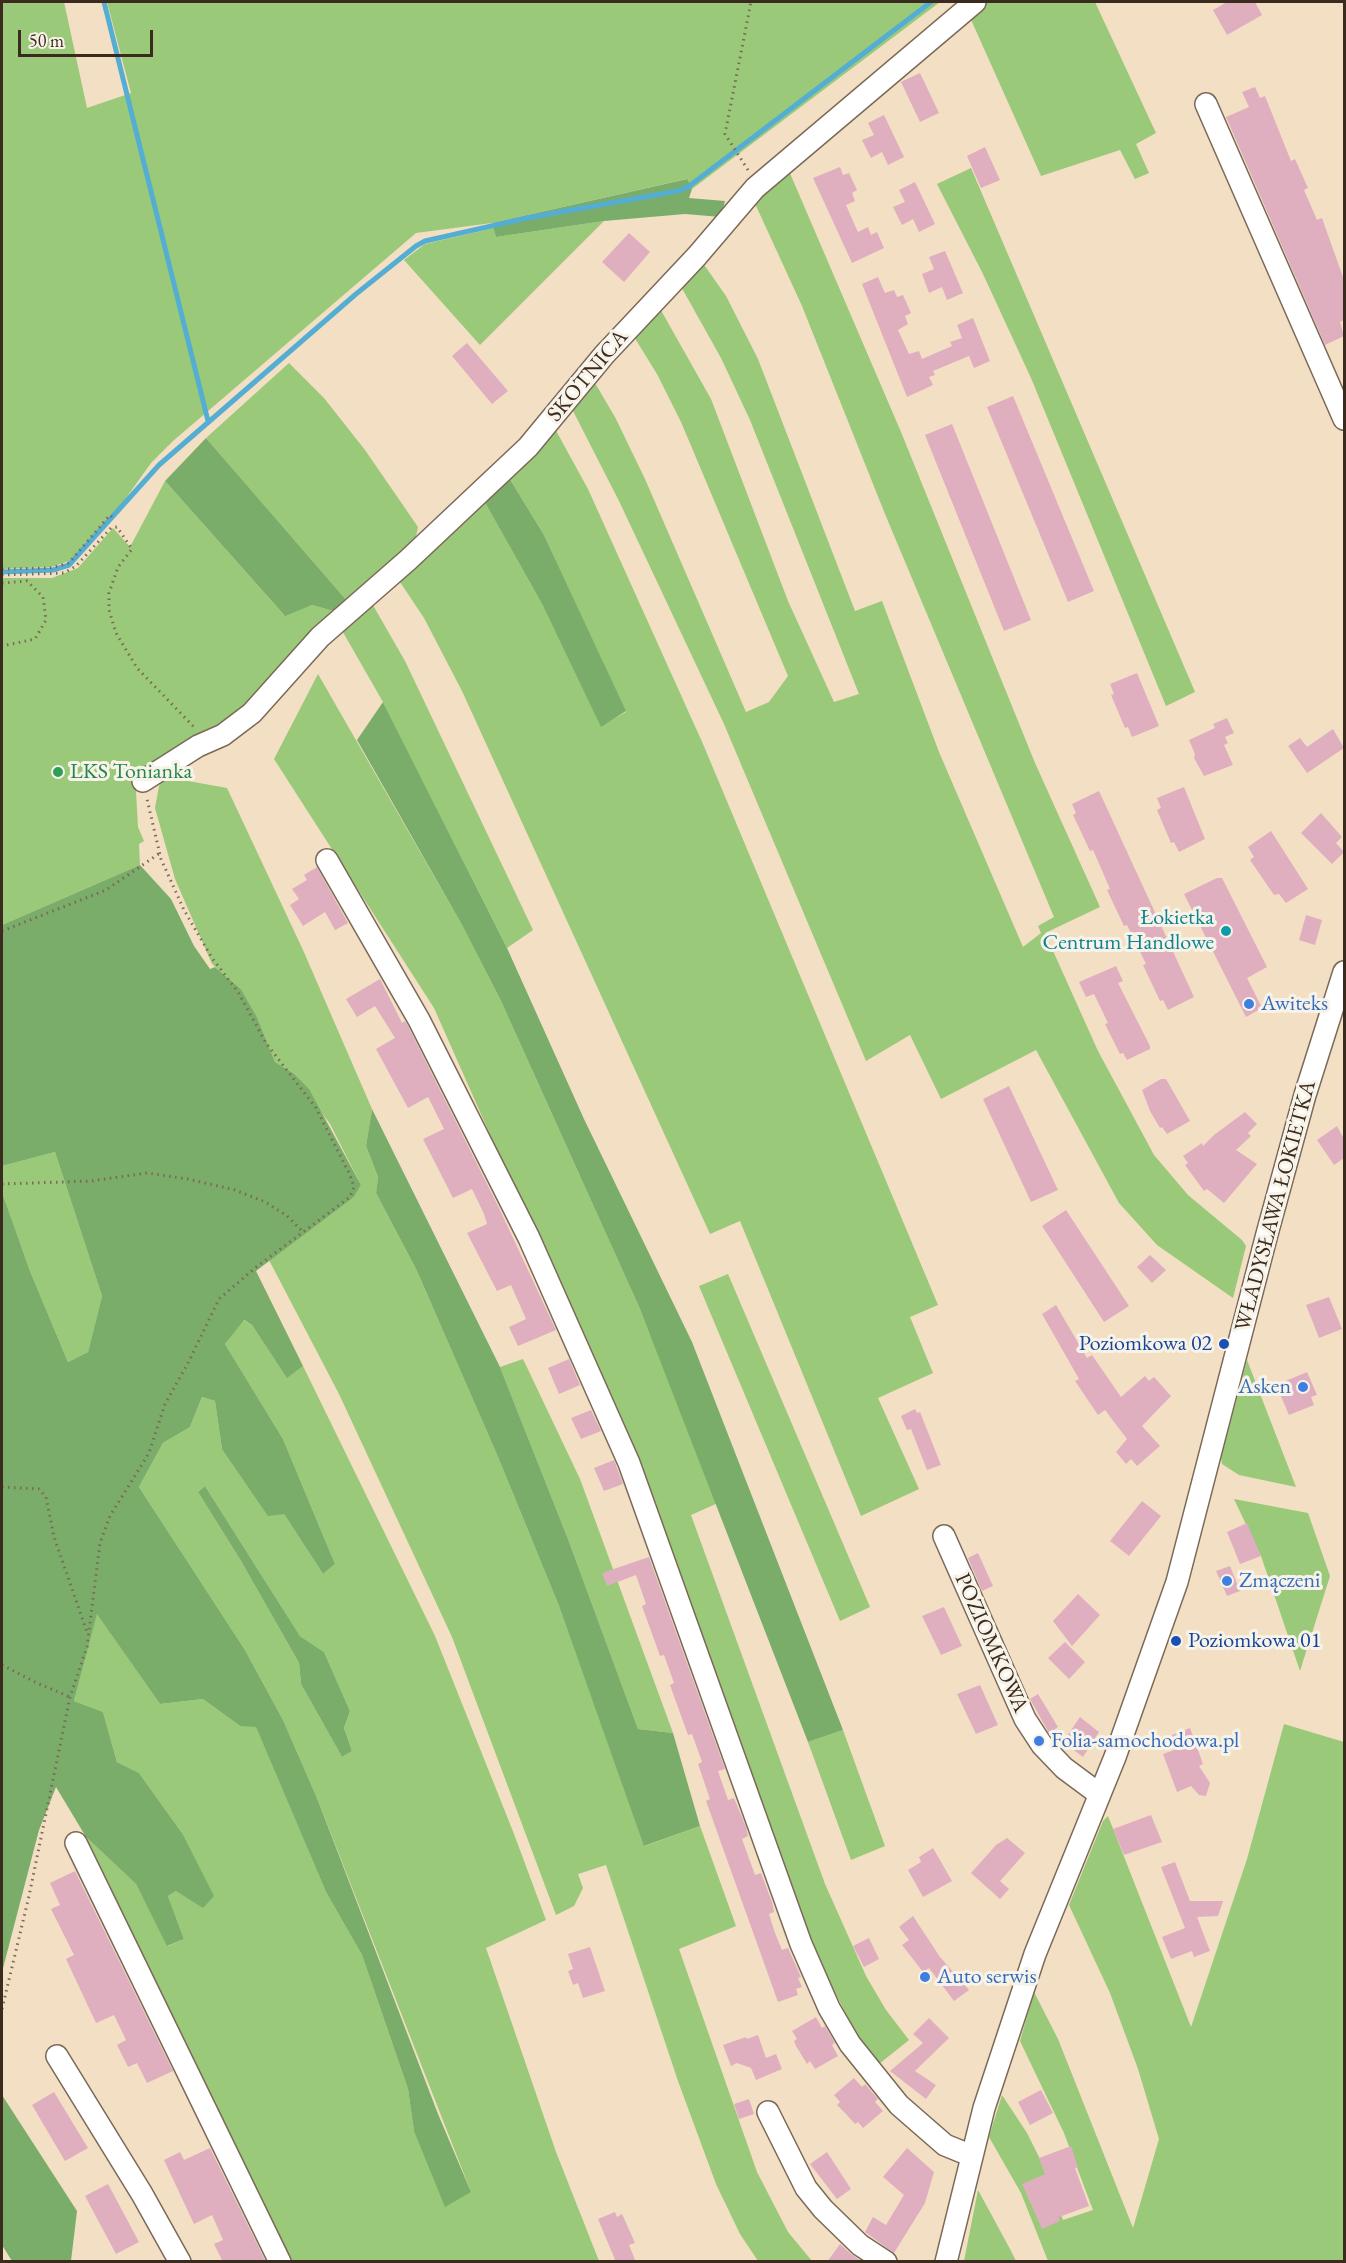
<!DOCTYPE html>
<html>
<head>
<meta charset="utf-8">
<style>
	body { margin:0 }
	#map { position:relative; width:1346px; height:2263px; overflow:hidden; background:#f3dfc4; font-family:"EB Garamond",serif }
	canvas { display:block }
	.frame { position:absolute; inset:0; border:3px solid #3b2a1e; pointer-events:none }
	.scale { position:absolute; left:18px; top:30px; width:135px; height:27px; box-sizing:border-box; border:3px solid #3b2a1e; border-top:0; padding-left:8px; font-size:18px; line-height:21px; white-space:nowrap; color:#3b2a1e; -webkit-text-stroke:4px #f7f3e8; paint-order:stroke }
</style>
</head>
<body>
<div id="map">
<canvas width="1346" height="2263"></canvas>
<div class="frame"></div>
<div class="scale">50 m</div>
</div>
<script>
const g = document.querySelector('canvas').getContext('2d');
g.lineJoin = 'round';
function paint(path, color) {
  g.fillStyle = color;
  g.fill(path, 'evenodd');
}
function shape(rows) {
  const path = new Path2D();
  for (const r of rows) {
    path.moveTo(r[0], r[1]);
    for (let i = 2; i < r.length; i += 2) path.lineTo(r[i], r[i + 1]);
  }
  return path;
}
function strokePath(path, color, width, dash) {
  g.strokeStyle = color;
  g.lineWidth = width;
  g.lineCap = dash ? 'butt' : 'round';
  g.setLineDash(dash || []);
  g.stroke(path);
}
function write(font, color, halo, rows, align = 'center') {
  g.font = font + ' "EB Garamond",serif';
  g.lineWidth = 6;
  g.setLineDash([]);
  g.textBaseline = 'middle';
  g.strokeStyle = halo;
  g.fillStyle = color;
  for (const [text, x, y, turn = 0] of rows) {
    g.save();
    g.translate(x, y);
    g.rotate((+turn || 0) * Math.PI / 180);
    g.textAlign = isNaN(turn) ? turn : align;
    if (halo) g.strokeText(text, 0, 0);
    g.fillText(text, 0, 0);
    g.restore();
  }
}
paint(shape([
	[2,2,64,2,87,108,131,93,107,2,940,2,692,189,686,179,492,223,416,233,173,441,151,463,121,505,72,560,51,567,2,569],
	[982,2,1095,2,1156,133,1136,144,1149,173,1135,179,1120,150,1041,176,968,13],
	[786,164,901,432,1035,763,1100,907,1045,933,1098,1051,1154,1155,1188,1195,1242,1240,1246,1246,1233,1298,1157,1245,1119,1203,1036,1050,941,1099,910,1035,866,1061,724,724,619,501,570,405,592,378,615,417,645,479,746,712,769,702,788,676,681,422,657,374,631,332,658,305,711,399,788,601,834,702,859,694,750,420,721,358,679,283,700,259,726,296,758,359,855,611,882,601,939,752,1023,947,1041,933,1038,926,1054,917,885,514,802,306,752,197],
	[971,168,1195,692,1166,706,1031,378,983,274,937,184],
	[604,221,480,345,404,260,425,244,494,228,496,237],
	[289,363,324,398,365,450,418,527,414,546,348,602,206,438],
	[554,427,588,489,703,744,938,1305,910,1317,933,1373,878,1398,919,1489,861,1516,740,1221,710,1234,462,691,424,618,396,576,483,499,542,604,601,726,626,712,544,535,508,476],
	[165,481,284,615,312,605,337,612,240,715,199,737,196,735,135,774,138,827,144,841,139,844,140,865,2,925,2,578,52,578,78,568,113,528,130,547],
	[370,600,405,661,533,930,507,948,383,702,340,627],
	[318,674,462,925,501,1001,640,1309,718,1503,691,1515,825,1884,866,1976,886,2010,909,2040,874,2068,808,1940,633,1457,434,1008,274,759],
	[166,777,227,788,303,950,372,1109,366,1146,378,1177,376,1193,417,1271,498,1457,559,1606,645,1846,700,1826,736,1926,679,1949,757,2172,788,2232,812,2261,758,2261,740,2234,716,2184,678,2081,606,1865,578,1874,583,1888,574,1906,556,1915,452,1637,339,1394,269,1260,354,1197,361,1185,330,1124,293,1073,275,1062,257,1017,241,989,212,964,175,879,155,808,159,786],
	[55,1152,102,1296,88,1352,68,1362,30,1271,2,1192,2,1166],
	[728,1274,870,1607,840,1621,699,1286],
	[243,1320,252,1325,287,1377,303,1366,435,1636,514,1834,546,1920,486,1948,556,2152,599,2261,292,2261,86,1837,136,1884,168,1946,184,1939,168,1896,176,1891,182,1833,139,1773,117,1762,103,1712,74,1701,97,1613,160,1704,203,1699,240,1726,256,1726,326,1892,362,1955,408,2089,414,2131,471,2192,317,1798,283,1720,245,1650,139,1487,163,1443,190,1427,202,1397,215,1401,222,1449,284,1514,323,1574,335,1564,283,1439,225,1344],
	[205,1486,300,1636,324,1652,350,1711,344,1728,352,1751,342,1757,301,1684,299,1663,241,1561,198,1492],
	[523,1359,580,1479,673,1733,638,1729,568,1539,500,1367],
	[1247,1360,1296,1487,1239,1475,1222,1464,1221,1458],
	[1234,1499,1308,1513,1330,1576,1300,1671,1261,1556],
	[1284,1724,1344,1742,1344,2261,1048,2261,1021,2193,989,2137,1002,2095,1027,2133,1039,2157,1063,2220,1093,2210,1064,2133,1020,2041,1034,1992,1058,2039,1133,2228,1159,2139,1138,2069,1110,1993,1069,1905,1103,1821,1108,1816,1191,2027,1247,1859],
	[843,1730,885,1846,851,1860,808,1742],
	[978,2190,1010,2249,1016,2261,964,2261]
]), '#99c979');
paint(shape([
	[687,179,692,189,689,198,725,201,721,217,685,214,604,221,496,237,492,223],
	[206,438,348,602,337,612,312,605,285,616,165,481],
	[508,476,544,535,626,711,601,727,542,604,483,499],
	[383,702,507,948,584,1119,692,1342,843,1730,808,1742,640,1309,501,1001,462,925,357,740],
	[140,865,171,899,194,946,210,969,215,967,241,989,257,1017,275,1062,293,1073,309,1089,361,1185,354,1197,256,1271,303,1366,287,1378,252,1325,244,1320,225,1344,283,1439,335,1564,323,1574,284,1514,268,1516,222,1449,215,1401,202,1397,190,1427,163,1443,139,1487,245,1650,283,1720,317,1798,438,2114,471,2192,445,2207,414,2131,408,2089,362,1955,326,1892,256,1727,240,1726,203,1699,160,1704,97,1614,74,1701,103,1712,117,1762,139,1773,182,1833,214,1896,203,1908,176,1891,168,1896,184,1939,167,1946,136,1884,86,1837,56,1787,39,1830,2,1972,2,1192,30,1271,68,1362,88,1352,102,1296,55,1152,2,1166,2,925],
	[372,1109,500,1367,568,1539,638,1729,673,1733,700,1826,644,1846,559,1606,498,1457,417,1271,376,1193,378,1177,366,1146],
	[205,1486,300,1636,324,1652,350,1711,344,1728,352,1751,342,1757,301,1684,299,1663,241,1561,198,1492],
	[2,2095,77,2211,71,2261,12,2261,2,2245]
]), '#7aad69');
strokePath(shape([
	[104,2,208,421],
	[2,572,53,570,69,565,159,465,356,294,416,246,425,241,527,218,678,191,688,187,931,2]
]), '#54add2', 5);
paint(shape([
	[1227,2,1255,2,1262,15,1227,35,1213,10],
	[920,73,939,113,920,122,901,82],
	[1255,87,1260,98,1265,96,1291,161,1295,159,1308,188,1304,190,1317,220,1322,218,1344,280,1344,320,1340,322,1344,336,1325,345,1226,117,1249,107,1242,92],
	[884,115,904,157,888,165,882,152,871,158,862,140,874,135,868,123],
	[985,147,1000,180,981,188,967,156],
	[840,167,843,175,849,173,857,190,852,193,855,201,846,205,857,230,858,232,868,227,871,235,877,232,884,248,852,263,813,178],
	[915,182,935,224,919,232,913,219,902,225,893,207,905,202,899,190],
	[629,233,650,252,624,282,602,262],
	[945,251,963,293,947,300,942,287,929,293,922,274,934,269,929,257],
	[878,277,885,293,894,290,897,297,903,295,911,313,905,316,908,324,898,330,909,354,919,351,922,359,952,346,950,342,962,338,957,325,973,318,990,361,974,368,969,356,933,371,935,375,929,377,933,385,907,397,862,284],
	[467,343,508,391,492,404,452,356],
	[1013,396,1094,591,1068,602,987,407],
	[952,424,1031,620,1004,631,925,435],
	[1137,673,1159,726,1132,737,1128,727,1125,728,1111,695,1114,694,1110,684],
	[1227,718,1234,733,1225,737,1228,743,1224,745,1233,765,1204,776,1194,758,1195,754,1189,740,1215,728,1213,724],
	[1333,729,1344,748,1307,773,1288,746,1300,738,1307,747],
	[1184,787,1205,839,1179,852,1174,842,1171,843,1157,810,1161,808,1157,798],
	[1099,791,1194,997,1168,1010,1163,1000,1160,1001,1143,965,1146,964,1127,925,1124,926,1107,890,1110,889,1097,859,1093,850,1090,851,1073,815,1076,813,1072,804],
	[1321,813,1342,837,1336,843,1344,852,1332,864,1301,833],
	[1271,831,1308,889,1286,903,1279,894,1274,895,1250,860,1254,857,1248,847],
	[317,867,348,923,335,930,325,912,303,926,290,905,299,899,292,889,307,880,304,875],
	[1217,878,1222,878,1267,967,1247,978,1262,1008,1246,1017,1184,894],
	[1306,915,1322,920,1315,945,1299,940],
	[1116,966,1123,981,1118,983,1150,1046,1150,1049,1127,1060,1123,1053,1120,1054,1105,1024,1108,1023,1094,994,1086,997,1079,982],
	[380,979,402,1023,405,1021,408,1026,499,1208,556,1330,518,1346,509,1327,526,1319,511,1285,497,1291,467,1233,487,1224,484,1214,472,1189,453,1198,423,1139,444,1129,428,1097,408,1108,376,1049,395,1038,375,1006,357,1017,346,999],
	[1161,1079,1166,1079,1190,1121,1167,1134,1162,1127,1160,1128,1150,1111,1142,1090],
	[1009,1086,1058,1190,1031,1202,983,1099],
	[1245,1112,1257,1124,1248,1133,1251,1136,1236,1150,1257,1164,1224,1203,1207,1189,1204,1191,1185,1165,1188,1163,1183,1156,1202,1143,1203,1146,1214,1135],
	[1337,1126,1344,1139,1344,1158,1334,1165,1317,1140],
	[1066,1210,1129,1306,1104,1322,1042,1226],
	[1150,1255,1166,1270,1152,1283,1137,1267],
	[1329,1297,1342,1329,1319,1338,1306,1305],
	[1056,1305,1087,1358,1092,1355,1121,1397,1145,1376,1149,1381,1154,1377,1171,1396,1142,1426,1160,1446,1137,1466,1131,1459,1126,1464,1116,1452,1127,1439,1105,1410,1098,1415,1075,1381,1079,1379,1042,1314],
	[569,1359,580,1385,559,1394,548,1368],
	[1307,1372,1317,1395,1311,1397,1314,1405,1289,1415,1276,1385],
	[915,1409,917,1413,920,1412,941,1465,927,1470,911,1429,907,1430,901,1416],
	[591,1410,601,1431,581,1439,571,1418],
	[614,1460,623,1484,604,1491,594,1468],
	[1142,1501,1161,1516,1129,1556,1110,1541],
	[1247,1523,1261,1556,1240,1564,1227,1532],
	[978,1553,993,1586,982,1591,968,1558],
	[649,1557,725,1769,718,1771,728,1800,734,1798,746,1827,748,1836,742,1839,755,1875,761,1873,772,1902,774,1912,769,1914,775,1933,782,1950,788,1948,801,1977,798,1978,802,1987,796,1989,798,1995,778,2002,706,1801,710,1799,698,1764,702,1762,692,1734,688,1735,670,1685,674,1683,664,1655,660,1656,642,1606,646,1604,636,1575,607,1586,602,1573],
	[1230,1566,1240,1591,1227,1596,1216,1571],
	[1078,1594,1100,1615,1072,1646,1053,1621],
	[944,1607,962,1646,941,1655,922,1616],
	[1065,1642,1085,1662,1069,1679,1048,1658],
	[980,1685,998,1725,976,1734,957,1694],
	[1038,1694,1058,1727,1049,1733,1030,1699],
	[1080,1717,1099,1732,1083,1757,1063,1742],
	[1190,1728,1203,1764,1199,1766,1210,1783,1206,1796,1199,1795,1191,1786,1177,1792,1163,1754,1177,1749,1172,1735],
	[1151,1815,1162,1842,1124,1855,1113,1829],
	[1007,1838,1025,1853,1000,1881,1009,1889,1000,1899,971,1873,996,1845],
	[933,1848,952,1881,923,1897,908,1870,921,1862,919,1857],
	[1175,1862,1190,1901,1223,1901,1218,1916,1197,1917,1210,1951,1194,1957,1192,1951,1171,1959,1162,1937,1185,1928,1161,1867],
	[75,1871,173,2071,147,2083,137,2063,128,2067,117,2045,126,2040,114,2015,96,2023,66,1959,74,1955,51,1909,60,1905,50,1883],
	[913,1916,940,1957,969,1990,954,2001,929,1968,923,1972,902,1945,909,1940,899,1927],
	[869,1938,879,1959,864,1967,853,1946],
	[590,1947,605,1991,583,1998,578,1983,573,1985,568,1971,573,1969,568,1954],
	[816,2017,822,2028,825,2026,835,2043,832,2045,838,2056,815,2069,810,2061,807,2064,796,2046,794,2041,797,2039,792,2031],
	[929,2018,949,2038,915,2071,936,2085,926,2099,890,2071,923,2043,913,2034],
	[758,2035,766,2058,776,2054,782,2069,756,2080,751,2068,737,2063,731,2066,723,2045,746,2037,747,2039],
	[854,2078,862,2087,865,2084,878,2099,875,2102,883,2111,863,2128,858,2122,855,2124,846,2114,837,2105,840,2102,834,2095],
	[1041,2090,1053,2113,1030,2125,1018,2102],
	[54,2092,88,2148,65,2161,32,2105],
	[749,2099,754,2114,739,2119,734,2104],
	[1071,2146,1078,2167,1075,2168,1089,2206,1059,2217,1060,2221,1042,2229,1022,2184,1045,2174,1039,2158],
	[210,2148,266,2262,223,2262,214,2244,223,2240,212,2215,194,2224,164,2160,180,2152,184,2160],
	[907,2148,934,2172,925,2203,894,2253,865,2232,873,2217,886,2225,904,2195,883,2177],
	[827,2152,851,2189,837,2199,810,2164],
	[108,2184,139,2242,116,2254,85,2196],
	[615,2212,617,2217,622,2214,635,2243,629,2245,636,2262,616,2262,598,2219],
	[840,2244,851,2254,862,2262,827,2262]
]), '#dfafc0');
const minor = shape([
	[1206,104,1344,419],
	[143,781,198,746,223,735,252,713,320,637,408,560,528,447,604,355,697,256,755,188,975,2],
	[327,860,419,1020,529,1238,629,1463,801,1944,829,2008,850,2044,899,2105,945,2145,972,2156],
	[944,1536,1025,1719,1042,1745,1064,1768,1099,1794],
	[76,1843,280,2262],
	[57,2056,142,2194,180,2262],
	[768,2112,806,2188,823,2209,860,2245,886,2262],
	[946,2262,984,2108,1035,1954,1115,1757,1177,1582,1267,1234,1305,1095,1344,972]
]);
strokePath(minor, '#7b6958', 24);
strokePath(shape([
	[748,170,725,134,751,2],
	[2,569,50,568,69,563,110,515,112,517],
	[2,575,64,573,76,566,111,528,117,527,132,549,118,567,109,593,109,610,116,633,137,668,194,727],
	[2,583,27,581,43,597,46,620,35,639,2,646],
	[2,931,106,890,160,853],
	[2,1184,91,1181,147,1173,188,1179,235,1190,265,1202,286,1215,303,1232],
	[2,1487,39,1489,46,1497,54,1537,87,1632],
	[2,1665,37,1683,70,1697],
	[2,2009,29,1896,70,1697,87,1647,100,1543,110,1516,149,1453,165,1404,188,1363,219,1299,255,1268,350,1197,354,1187,350,1175,316,1108,266,1043,238,992,212,958,184,910,161,859,147,799]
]), '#7b6958', 3, [1.5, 4.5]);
strokePath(minor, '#fff', 21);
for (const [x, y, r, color] of [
	[58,772,6,"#2e9e5b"],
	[1226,931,6,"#0f9aa8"],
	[1249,1004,6,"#3f7fe0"],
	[1224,1344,6,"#1a4fb4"],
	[1303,1387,6,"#3f7fe0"],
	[1227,1581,6,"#3f7fe0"],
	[1176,1641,6,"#1a4fb4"],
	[1039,1741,6,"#3f7fe0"],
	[925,1977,6,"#3f7fe0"]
]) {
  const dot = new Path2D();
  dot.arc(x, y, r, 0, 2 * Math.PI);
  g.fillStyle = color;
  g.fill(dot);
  strokePath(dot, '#f7f3e8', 2);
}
write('22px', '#3b2a1e', '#f7f3e8', [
	["SKOTNICA",588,376,-50],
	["WŁADYSŁAWA ŁOKIETKA",1276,1206,-75],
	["POZIOMKOWA",991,1643,66]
]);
write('22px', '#27864d', '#f7f3e8', [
	["LKS Tonianka",70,772]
], 'left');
write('22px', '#0d838f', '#f7f3e8', [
	["Łokietka",1214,918],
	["Centrum Handlowe",1214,943]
], 'right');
write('22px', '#366cbe', '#f7f3e8', [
	["Awiteks",1261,1004],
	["Asken",1291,1387,"right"],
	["Zmączeni",1239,1581],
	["Folia-samochodowa.pl",1051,1741],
	["Auto serwis",937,1977]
], 'left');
write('22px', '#164399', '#f7f3e8', [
	["Poziomkowa 02",1212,1344],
	["Poziomkowa 01",1188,1641,"left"]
], 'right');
</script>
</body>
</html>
